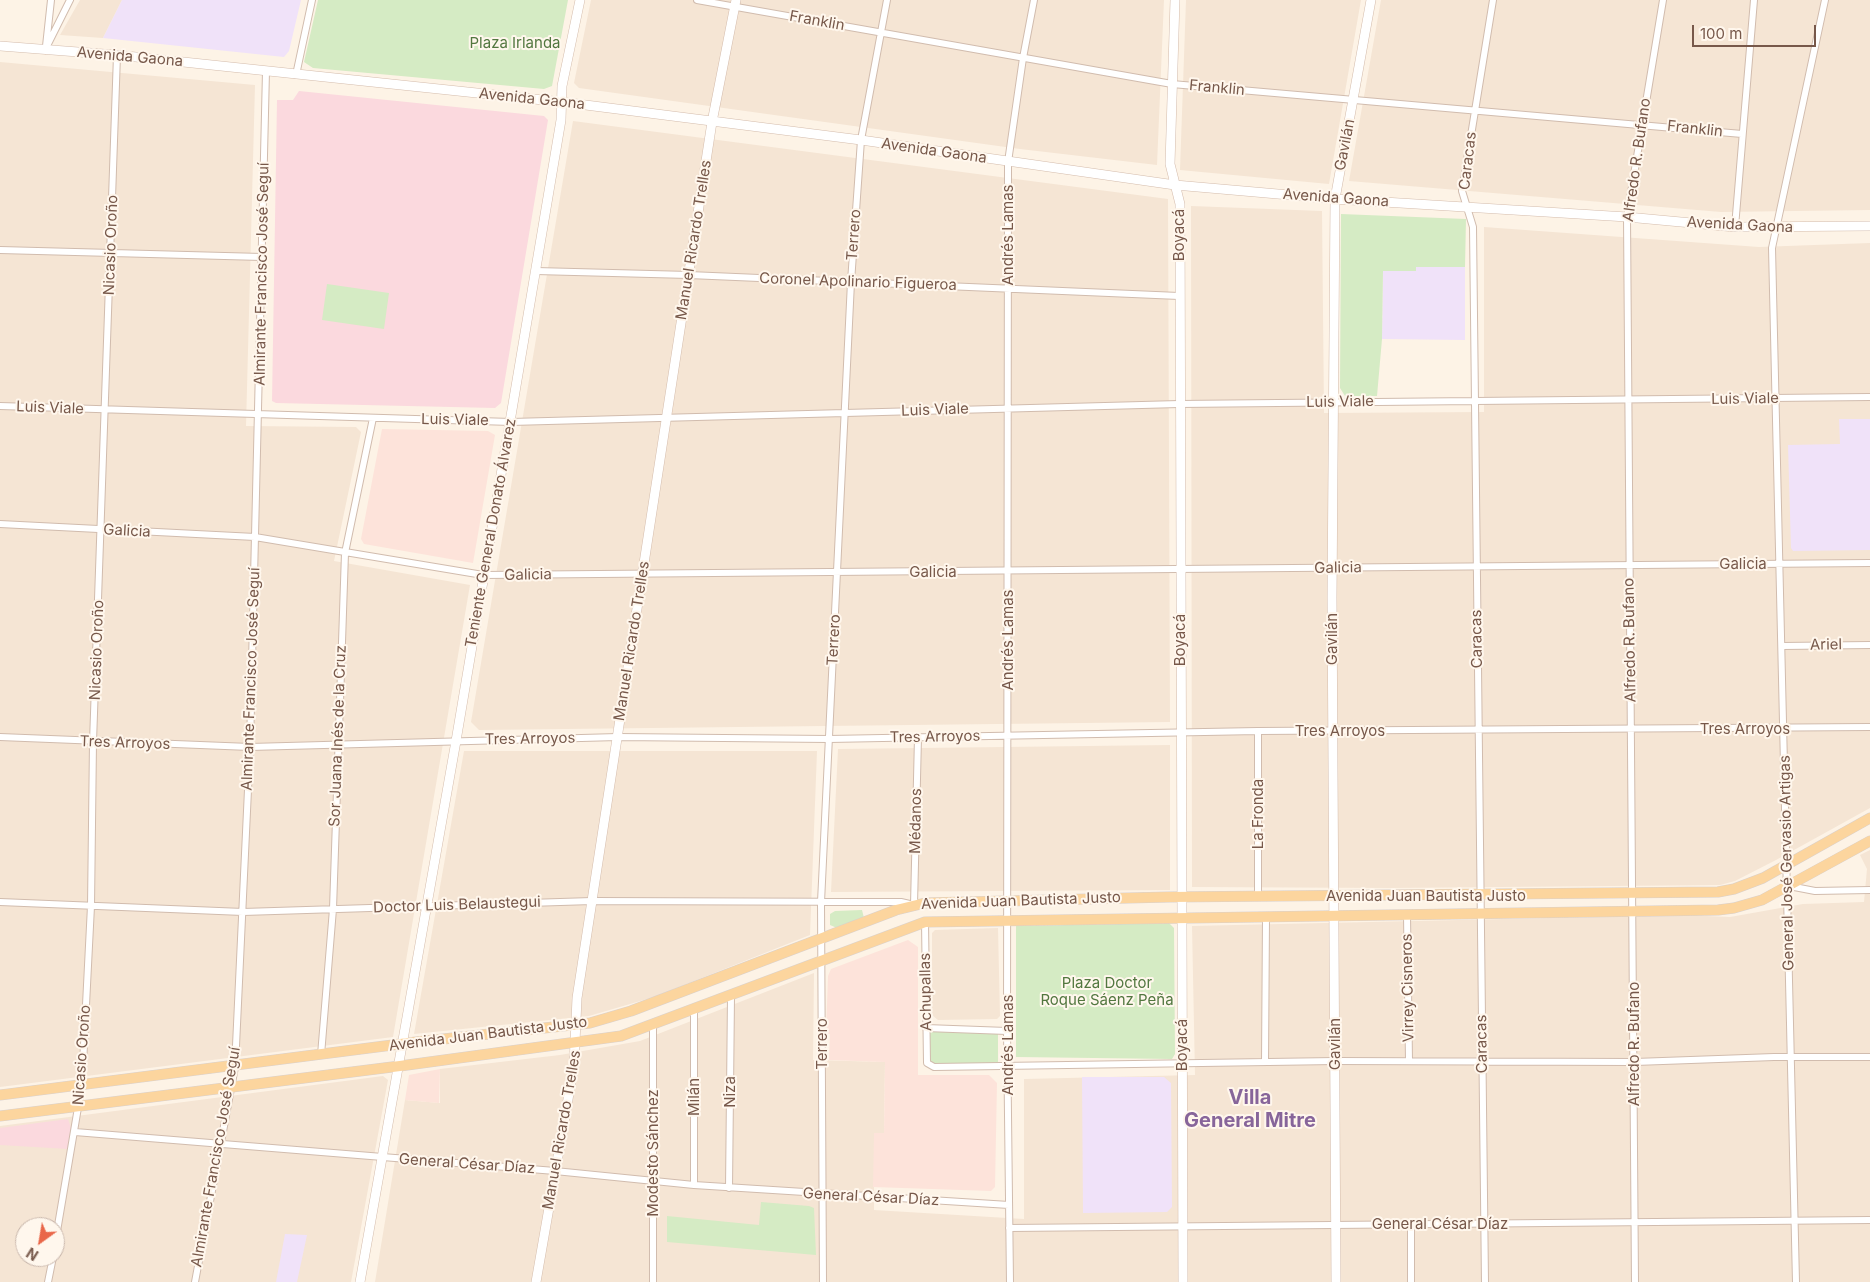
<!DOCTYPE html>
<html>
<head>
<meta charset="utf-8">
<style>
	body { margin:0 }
	#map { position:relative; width:1870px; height:1282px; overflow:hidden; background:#fdf3e6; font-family:Inter,sans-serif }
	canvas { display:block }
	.north { position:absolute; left:15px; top:1217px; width:50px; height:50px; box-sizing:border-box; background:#fff7ed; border:1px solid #c9b7ac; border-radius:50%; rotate:212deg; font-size:14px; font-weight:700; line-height:20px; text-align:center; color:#77584a }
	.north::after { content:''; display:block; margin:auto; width:18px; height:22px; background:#e96749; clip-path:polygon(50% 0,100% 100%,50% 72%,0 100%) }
	.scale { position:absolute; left:1692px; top:25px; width:124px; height:22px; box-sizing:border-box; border:2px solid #77584a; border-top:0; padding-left:6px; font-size:15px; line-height:18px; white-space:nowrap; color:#77584a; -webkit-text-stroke:4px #fff7ed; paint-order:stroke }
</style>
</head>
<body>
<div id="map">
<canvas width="1870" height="1282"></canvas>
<div class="north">N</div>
<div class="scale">100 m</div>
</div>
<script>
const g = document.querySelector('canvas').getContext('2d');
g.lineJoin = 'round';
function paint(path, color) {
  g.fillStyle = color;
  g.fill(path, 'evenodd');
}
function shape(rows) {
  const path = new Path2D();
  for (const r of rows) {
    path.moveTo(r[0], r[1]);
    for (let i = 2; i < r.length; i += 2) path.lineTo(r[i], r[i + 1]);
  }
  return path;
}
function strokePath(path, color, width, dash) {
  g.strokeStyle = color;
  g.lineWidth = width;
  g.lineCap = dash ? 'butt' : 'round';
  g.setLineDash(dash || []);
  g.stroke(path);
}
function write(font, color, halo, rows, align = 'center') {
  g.font = font + ' Inter,sans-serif';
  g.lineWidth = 4;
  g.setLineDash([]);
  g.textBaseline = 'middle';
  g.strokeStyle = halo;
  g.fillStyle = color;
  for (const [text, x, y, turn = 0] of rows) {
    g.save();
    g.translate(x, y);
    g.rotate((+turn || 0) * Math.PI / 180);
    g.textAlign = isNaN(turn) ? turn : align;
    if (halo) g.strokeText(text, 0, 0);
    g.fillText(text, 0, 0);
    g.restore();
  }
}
paint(shape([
	[80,0,122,0,103,38,60,35],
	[591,0,1164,0,1157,165,1020,149,579,88,574,83],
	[1186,0,1361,0,1329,184,1180,170],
	[1381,0,1870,0,1870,210,1721,212,1349,181],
	[0,62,255,85,246,426,356,427,361,432,334,561,470,585,393,1037,0,1087],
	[573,121,1168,199,1170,722,479,730,471,722],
	[1191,206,1322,211,1324,413,1484,412,1484,227,1759,247,1870,243,1870,808,1776,860,1735,881,1720,885,1391,888,1192,887],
	[1170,745,1170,890,831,892,838,749],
	[464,751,817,751,810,935,654,997,589,1016,414,1034],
	[1870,850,1870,1282,375,1282,405,1100,440,1103,440,1069,560,1055,640,1041,814,973,813,1060,885,1062,884,1133,874,1133,874,1210,1024,1219,1024,1079,1195,1075,1192,926,1681,915,1730,917,1803,904,1864,902,1867,869,1860,855],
	[998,928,1000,1016,997,1019,938,1020,932,1015,932,933,935,930],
	[383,1076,388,1080,351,1282,0,1282,0,1126],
	[25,1227,55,1227,55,1257,25,1257]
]), '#f5e5d4');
paint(shape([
	[382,429,488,431,495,435,473,563,364,544,361,539],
	[908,940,918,947,918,1075,989,1075,997,1083,995,1187,991,1191,873,1187,874,1133,884,1133,885,1062,829,1060,830,1034,826,1033,828,976,831,969],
	[440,1069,439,1103,405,1100,409,1075]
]), '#fde3da');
paint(shape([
	[122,0,301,0,289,51,284,57,103,38],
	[1416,267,1465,267,1465,340,1382,339,1383,271,1415,271],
	[1839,419,1870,419,1870,550,1793,551,1791,548,1788,445,1840,444],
	[1082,1077,1164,1077,1171,1083,1172,1207,1167,1212,1083,1213],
	[285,1234,307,1235,297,1282,276,1282]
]), '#f0e2f9');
paint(shape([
	[299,91,544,116,548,120,501,403,495,408,276,403,272,401,277,100,293,100],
	[68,1119,71,1128,68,1149,0,1145,0,1128]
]), '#fbd9de');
paint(shape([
	[318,0,568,0,552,86,544,89,313,68,304,62],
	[1341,214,1466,219,1465,267,1416,267,1416,271,1383,271,1382,339,1377,396,1345,396,1340,388],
	[327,284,389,293,384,329,322,320],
	[862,910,864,918,837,928,830,925,830,914,835,911],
	[1169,923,1174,928,1175,1054,1172,1059,1016,1057,1016,926],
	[928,1027,998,1027,998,1065,928,1065],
	[761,1202,809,1206,814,1208,816,1255,667,1242,667,1216,759,1225]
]), '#d5ebc4');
const street = shape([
	[697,0,1172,84,1742,134],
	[46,46,51,0],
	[45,50,70,0],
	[296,75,312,0],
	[1735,227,1754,0],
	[0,250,262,257],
	[536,271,689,275,1179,296],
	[0,406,511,422,1179,404,1870,397],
	[0,524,255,537,483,575,1870,563],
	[1782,646,1870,645],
	[0,737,250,747,618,737,829,739,1258,731,1870,727],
	[1789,886,1815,891,1870,890],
	[1258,897,1258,731],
	[0,902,243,912,592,901,901,902,914,905,918,737],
	[1407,915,1409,1061],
	[925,922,927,1063,934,1067,1335,1061,1635,1062,1774,1057,1870,1057],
	[694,1010,694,1185],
	[926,1028,1007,1031],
	[321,1055,333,909,345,553,373,418],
	[1265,1062,1266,917],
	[75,1132,555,1171,694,1185,1009,1205],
	[729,1188,731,996],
	[1009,1228,1870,1220],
	[55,1243,82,1084,91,906,93,742,117,55],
	[48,1282,53,1257],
	[195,1282,235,1067,250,747,266,71],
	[653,1282,653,1025],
	[823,1282,821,902,851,282,861,140,887,0],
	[1010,1282,1007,1031,1008,162,1023,58,1034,0],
	[1411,1282,1411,1224],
	[1485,1282,1473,227,1462,191,1493,0],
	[1635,1282,1627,217,1663,0],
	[1796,1282,1772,248,1825,0]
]);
const secondary = shape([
	[1175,0,1170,164,1180,204,1183,1282],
	[0,46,117,55,562,102,861,140,1175,185,1335,199,1627,217,1735,227,1870,226],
	[360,1282,456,741,561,120,562,86,580,0],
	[536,1282,574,1065,577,998,712,122,736,0],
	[1336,1282,1332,597,1335,199,1371,0]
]);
const primary = shape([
	[0,1095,416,1042,590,1023,631,1011,896,910,925,903,1169,897,1718,892,1734,889,1763,878,1870,818],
	[0,1116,400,1066,621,1036,925,922,1718,910,1734,908,1762,900,1870,841]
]);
strokePath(street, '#d1bcae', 8);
strokePath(secondary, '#d4bcac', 10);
strokePath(primary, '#d9d0cc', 11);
strokePath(street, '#fff', 6);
strokePath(secondary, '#fff', 9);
strokePath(primary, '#fcd59e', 10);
write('15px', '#77584a', '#fff7ed', [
	["Franklin",817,21,10],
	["Avenida Gaona",130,57,5],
	["Franklin",1217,88,5],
	["Avenida Gaona",532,99,6],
	["Franklin",1695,129,6],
	["Gavilán",1345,145,-79],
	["Avenida Gaona",934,151,8],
	["Alfredo R. Bufano",1637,160,-82],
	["Caracas",1468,161,-83],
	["Avenida Gaona",1336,198,4],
	["Avenida Gaona",1740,225,3],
	["Terrero",854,235,-86],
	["Andrés Lamas",1008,235,-90],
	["Boyacá",1179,235,-90],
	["Manuel Ricardo Trelles",694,240,-81],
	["Nicasio Oroño",111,245,-88],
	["Almirante Francisco José Seguí",262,274,-89],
	["Coronel Apolinario Figueroa",858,282,2],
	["Luis Viale",1745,399,-1],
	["Luis Viale",1340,402,-1],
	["Luis Viale",50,408,2],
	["Luis Viale",935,410,-2],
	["Luis Viale",455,420,1],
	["Galicia",127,531,3],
	["Teniente General Donato Álvarez",491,533,-80],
	["Galicia",1743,564],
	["Galicia",1338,568,-1],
	["Galicia",933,572],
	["Galicia",528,575,-1],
	["Gavilán",1332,639,-90],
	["Caracas",1477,639,-91],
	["Terrero",834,640,-87],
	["Andrés Lamas",1008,640,-90],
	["Boyacá",1180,640,-90],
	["Alfredo R. Bufano",1630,640,-91],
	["Manuel Ricardo Trelles",632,641,-81],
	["Ariel",1826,645,-1],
	["Nicasio Oroño",97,650,-88],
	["Almirante Francisco José Seguí",251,679,-88],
	["Tres Arroyos",1745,729],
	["Tres Arroyos",1340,731],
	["Sor Juana Inés de la Cruz",338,736,-88],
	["Tres Arroyos",935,737,-1],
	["Tres Arroyos",530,739,-1],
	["Tres Arroyos",125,743,2],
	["La Fronda",1258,814,-90],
	["Médanos",916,821,-89],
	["General José Gervasio Artigas",1787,863,-91],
	["Avenida Juan Bautista Justo",1426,896],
	["Avenida Juan Bautista Justo",1021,901,-2],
	["Doctor Luis Belaustegui",457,905,-2],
	["Virrey Cisneros",1408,988,-91],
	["Achupallas",926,992,-91],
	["Avenida Juan Bautista Justo",488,1034,-7],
	["Terrero",822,1044,-90],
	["Gavilán",1335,1044,-90],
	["Caracas",1482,1044,-91],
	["Alfredo R. Bufano",1634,1044,-90],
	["Andrés Lamas",1008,1045,-90],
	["Boyacá",1182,1045,-90],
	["Nicasio Oroño",82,1055,-86],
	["Niza",730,1092,-90],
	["Milán",694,1097,-90],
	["Manuel Ricardo Trelles",562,1130,-80],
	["Modesto Sánchez",653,1153,-90],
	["Almirante Francisco José Seguí",216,1157,-80],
	["General César Díaz",467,1164,4],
	["General César Díaz",871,1197,3],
	["General César Díaz",1440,1224]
]);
write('15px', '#52773f', '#fff7ed', [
	["Plaza Irlanda",515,43],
	["Plaza Doctor",1107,983],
	["Roque Sáenz Peña",1107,1000]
]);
write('bold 20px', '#87659a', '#fff7ed', [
	["Villa",1250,1098],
	["General Mitre",1250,1121]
]);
</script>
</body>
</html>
